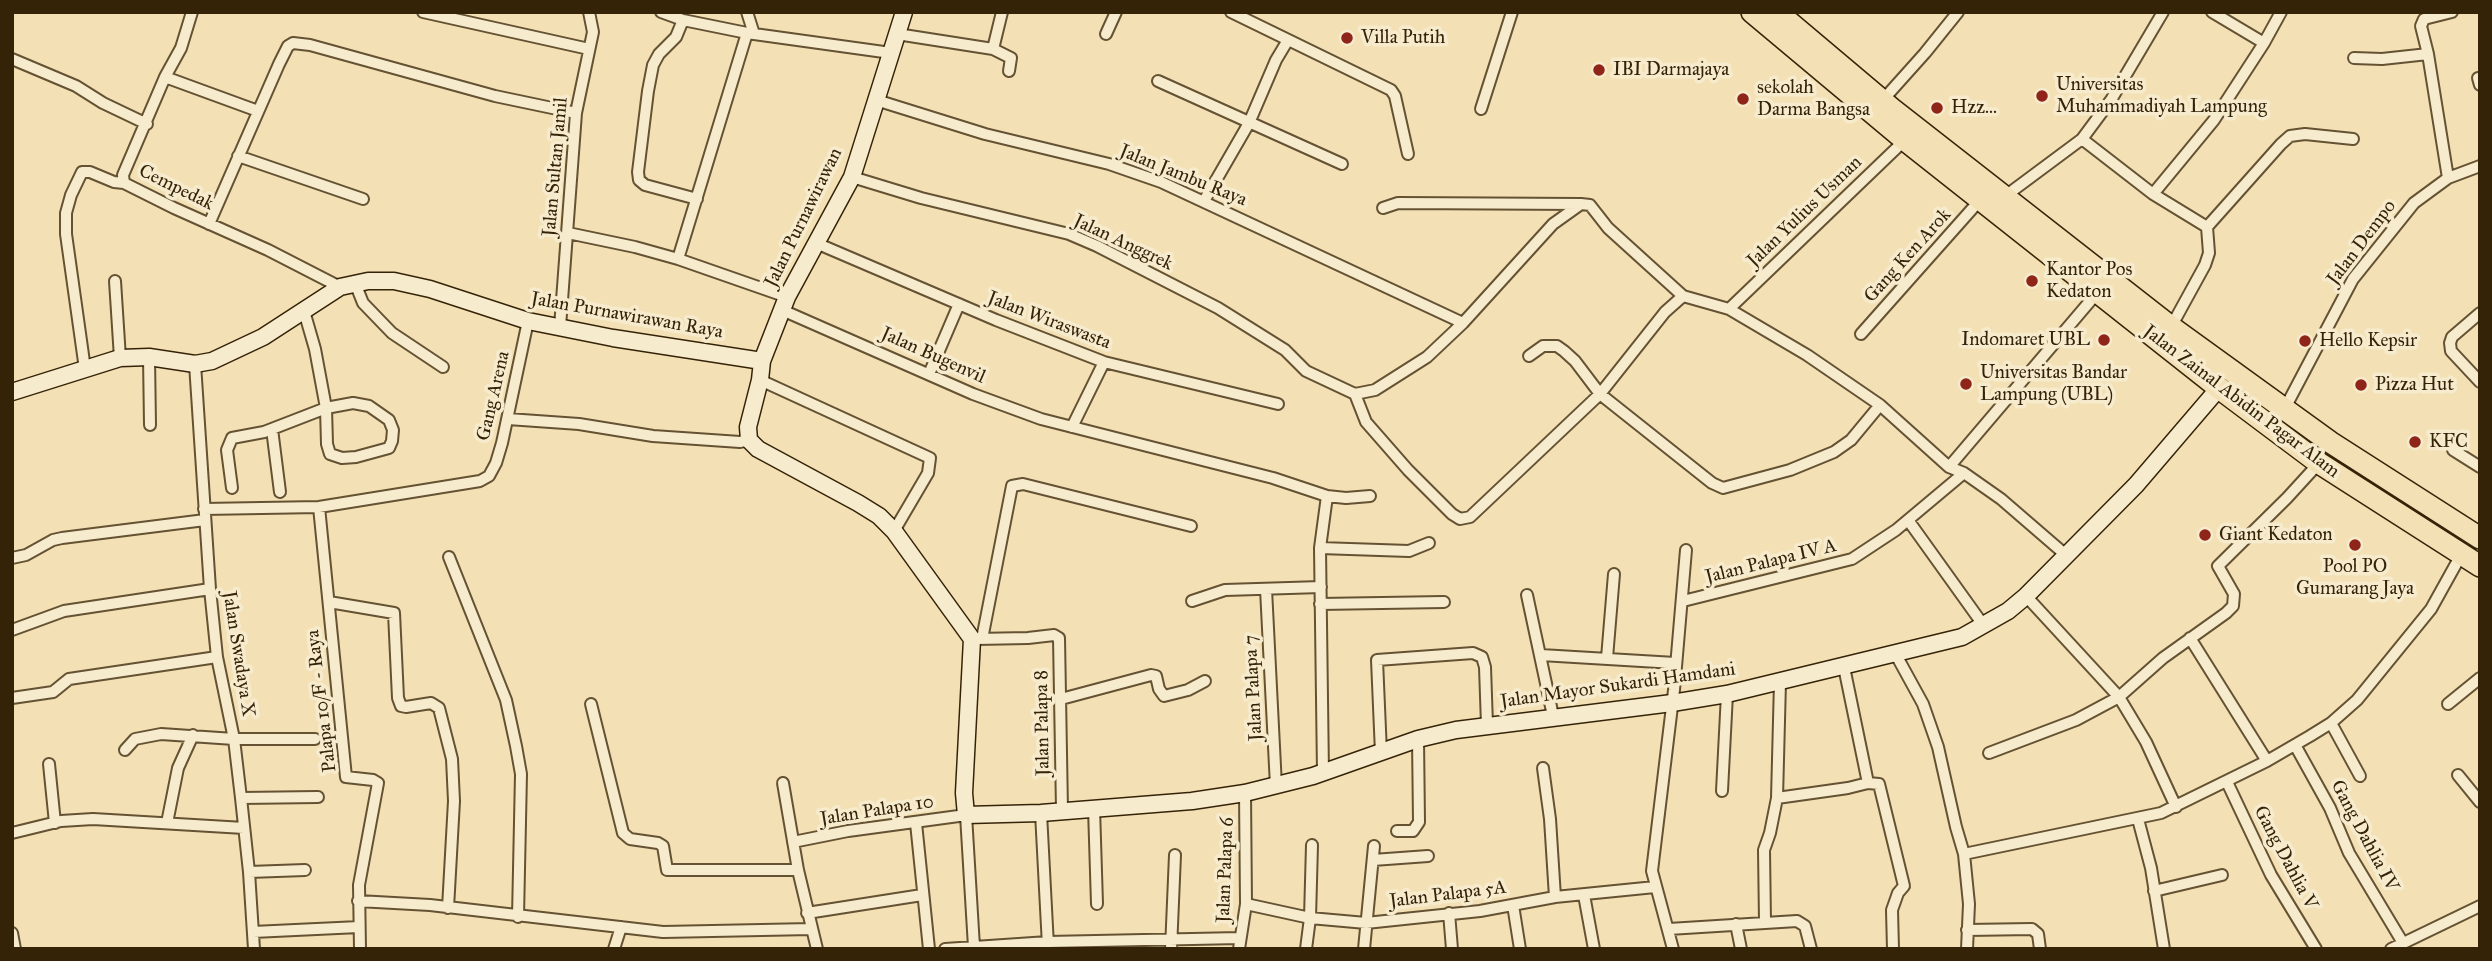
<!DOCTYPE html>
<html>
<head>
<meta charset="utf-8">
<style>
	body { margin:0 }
	#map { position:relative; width:2492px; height:961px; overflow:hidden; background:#f3e0b4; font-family:"IM FELL Great Primer",serif }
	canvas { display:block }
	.frame { position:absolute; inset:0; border:14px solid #352308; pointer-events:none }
</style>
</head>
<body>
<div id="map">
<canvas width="2492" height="961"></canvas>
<div class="frame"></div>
</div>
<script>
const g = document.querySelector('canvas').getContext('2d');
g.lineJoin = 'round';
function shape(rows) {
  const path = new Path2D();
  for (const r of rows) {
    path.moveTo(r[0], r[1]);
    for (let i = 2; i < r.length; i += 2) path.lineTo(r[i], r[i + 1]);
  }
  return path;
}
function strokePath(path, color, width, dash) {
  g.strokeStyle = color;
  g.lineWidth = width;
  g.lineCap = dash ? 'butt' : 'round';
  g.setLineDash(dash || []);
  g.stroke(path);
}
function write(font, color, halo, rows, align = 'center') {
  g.font = font + ' "IM FELL Great Primer",serif';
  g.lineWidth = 7;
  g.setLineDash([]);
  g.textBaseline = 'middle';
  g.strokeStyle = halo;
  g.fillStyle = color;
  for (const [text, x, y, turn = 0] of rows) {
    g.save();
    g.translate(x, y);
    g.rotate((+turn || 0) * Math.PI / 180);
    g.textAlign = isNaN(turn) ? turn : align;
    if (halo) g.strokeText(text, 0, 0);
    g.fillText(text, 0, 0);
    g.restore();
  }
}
const street = shape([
	[192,12,181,48,165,77,123,175,124,183,174,208,268,250,340,287],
	[423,12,589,49],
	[661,12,683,20,747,33,891,53],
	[747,12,754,34],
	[1231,12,1391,90,1395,96,1408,154],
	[2212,12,2264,43],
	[683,20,676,37,659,54,653,65,648,91,638,172,639,180,645,185,697,199],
	[897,34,993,49,1011,58,1009,71],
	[1106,34,1116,12],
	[993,49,1002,12],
	[2354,58,2382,59,2428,54],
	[12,59,76,86,103,103,147,124],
	[165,77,258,111],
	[2478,78,2480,85],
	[1158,81,1342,164],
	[876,100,985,134,1109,164,1161,182,1463,323],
	[1882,101,1925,53,1958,12],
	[1481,109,1512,12],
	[2082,139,2153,194,2207,227,2209,253,2205,265,2171,327],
	[238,156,363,199],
	[852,177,921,198,1069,234,1097,246,1218,308,1285,350,1306,371,1355,394,1375,390,1427,357,1463,323,1553,224,1581,204,1590,205,1608,228,1683,296,1729,309,1807,355,1880,405,1949,467,1964,473,2001,499,2067,556],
	[2448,178,2428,54,2421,26,2424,19,2452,12],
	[2153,194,2214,120,2264,43,2281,12],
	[2004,197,2082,139,2111,100,2163,12],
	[1204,201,1249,123,1276,60,1288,40],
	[1383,208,1398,203,1581,204],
	[209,224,279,64,288,46,293,43,310,45,495,96,576,113],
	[2207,227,2281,144,2290,136,2305,134,2353,139],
	[568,233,635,247,678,259,787,297],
	[816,243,996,320,1104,362,1278,404],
	[678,259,747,33],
	[115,281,120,358],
	[355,283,363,303,392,333,443,367],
	[1729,309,1905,140],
	[782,310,973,394,1041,419,1273,478,1327,496,1346,498,1370,496],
	[2480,313,2452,337,2450,343,2451,351,2480,382],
	[560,327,576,113,593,32,589,12],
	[1861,334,1980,200],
	[1529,356,1543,346,1557,346,1564,351,1575,361,1600,394,1712,483,1723,488,1790,470,1834,452,1851,440,1880,405],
	[149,357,150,425],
	[195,364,210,589,217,657,234,739,241,798,249,872,254,949],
	[85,369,66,234,66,213,71,195,82,172,90,172,114,182,124,183],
	[929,374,959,304],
	[760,380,930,458,928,473,894,531],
	[1355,394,1366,422,1408,470,1452,514,1460,519,1470,517,1600,394,1665,312,1683,296],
	[2284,410,2353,279,2414,203,2448,178,2480,166],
	[508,419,579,424,653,436,740,442,749,440],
	[1072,427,1104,362],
	[272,429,280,492],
	[2453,450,2480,467],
	[1949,467,2097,293],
	[232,488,227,450,232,438,264,432,326,408,353,403,369,406,389,420,393,430,392,441,389,448,356,457,342,458,330,454,327,444,326,408,315,349,304,311],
	[319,507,346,777,373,780,378,783,359,885,360,949],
	[204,509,319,507,480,481,489,476,496,463,502,443,528,321],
	[1908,520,1984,626],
	[1320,548,1409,551,1429,543],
	[449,557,506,700,516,746,521,774,518,917],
	[12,558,26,555,53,540,62,538,205,520],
	[1266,589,1276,786],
	[1527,595,1553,716],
	[2026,596,2119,697,2146,742,2176,807],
	[1192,601,1225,590,1321,587],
	[1683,601,1852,559,1896,530,1964,473],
	[329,602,394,613,398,698,401,706,406,707,431,703,439,708,452,759,454,801,448,908],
	[1320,604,1444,602],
	[12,630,64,611,210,589],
	[2190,638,2267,761],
	[976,639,1028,638,1054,635,1059,638,1062,810],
	[982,639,1012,486,1023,484,1191,526],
	[1895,653,1923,704,1938,747,1956,827,1964,854,1969,904,1967,949],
	[1541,655,1675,663],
	[1607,658,1614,574],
	[1844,667,1868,783],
	[12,698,53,692,69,679,217,657],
	[1061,699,1151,675,1156,676,1159,689,1164,696,1188,690,1205,681],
	[591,704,623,833,630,839,658,843,663,846,667,870,798,870],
	[2448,704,2480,678],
	[2331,723,2360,776],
	[2295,745,2330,808,2349,853,2403,943],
	[125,750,135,739,161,734,234,739,315,739],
	[1381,753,1377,660,1473,653,1482,657,1485,667,1487,725],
	[1989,753,2076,720,2119,697,2163,658,2226,613,2233,606,2234,594,2218,566,2287,498,2319,463],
	[49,764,55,823],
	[1543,768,1550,819,1555,897],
	[1323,773,1320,548,1327,496],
	[2458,775,2480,802],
	[2227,782,2271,875,2316,949],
	[783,783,798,870,817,949],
	[1722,791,1727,694],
	[241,798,318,797],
	[1777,798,1848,788,1868,783,1879,784,1904,886,1898,893,1892,910,1893,949],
	[1094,808,1097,904],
	[1041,813,1048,946],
	[2138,819,2151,868,2164,949],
	[167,823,178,768,193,735],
	[916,823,929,949],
	[1397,831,1413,831,1419,822,1418,739],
	[12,833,61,821,93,819,244,828],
	[793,842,848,831,966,815,974,947],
	[1964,854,2161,813,2267,761,2310,736,2331,723,2357,700,2431,609,2461,555],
	[1373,860,1428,856],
	[249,872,305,870],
	[2154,891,2222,875],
	[1584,895,1594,949],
	[358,901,430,905,663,932,811,929],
	[1246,904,1310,918,1366,923,1480,911,1555,897,1655,887],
	[1513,905,1520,949],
	[807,913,922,895],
	[1449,913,1452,949],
	[1765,922,1764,850,1770,833,1777,798,1780,682],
	[1736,924,1741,949],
	[1669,929,1797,921,1805,926,1811,949],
	[1967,930,2032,929,2038,934,2040,949],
	[253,932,359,927],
	[12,933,15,949],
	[614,949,621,927],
	[945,949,1048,942,1240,938],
	[1171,949,1175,855],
	[1239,949,1246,904,1245,793],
	[1306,949,1310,918,1312,845],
	[1364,949,1374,846],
	[1673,949,1652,871,1674,690,1686,550],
	[2391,949,2480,906]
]);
const secondary = shape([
	[904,12,852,177,787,297,762,361,760,380,748,427,749,440,758,449,858,503,879,516,894,531,972,639,964,793,966,815,1041,813,1192,801,1245,793,1313,776,1418,739,1456,730,1672,703,1727,694,1962,637,2008,611,2026,596,2136,485,2219,388],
	[12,392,120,358,149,357,195,364,212,361,263,337,340,287,368,281,394,281,430,289,528,321,613,338,762,361]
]);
const highway = shape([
	[1752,12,1905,140,2219,388,2319,463,2480,566],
	[1777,12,1892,109,2171,327,2330,442,2480,538]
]);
strokePath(street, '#645233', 14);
strokePath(secondary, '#352308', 19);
strokePath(highway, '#352308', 24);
strokePath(street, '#f7ebce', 10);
strokePath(secondary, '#f7ebce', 16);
strokePath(highway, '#f3e0b4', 21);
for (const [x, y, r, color] of [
	[1347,38,7,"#8f2418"],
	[1599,70,7,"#8f2418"],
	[2042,96,7,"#8f2418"],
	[1743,99,7,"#8f2418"],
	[1937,108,7,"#8f2418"],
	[2032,281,7,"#8f2418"],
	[2104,340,7,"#8f2418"],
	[2305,341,7,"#8f2418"],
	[1966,384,7,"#8f2418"],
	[2361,385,7,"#8f2418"],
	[2415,442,7,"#8f2418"],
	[2205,535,7,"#8f2418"],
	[2355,545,7,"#8f2418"]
]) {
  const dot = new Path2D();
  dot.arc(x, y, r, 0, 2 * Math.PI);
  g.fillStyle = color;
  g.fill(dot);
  strokePath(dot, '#f7ebce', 2.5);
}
write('19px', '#352308', '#f7ebce', [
	["Villa Putih",1361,38],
	["IBI Darmajaya",1613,70],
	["Universitas",2056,85],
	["Muhammadiyah Lampung",2056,107],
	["sekolah",1757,88],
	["Darma Bangsa",1757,110],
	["Hzz...",1951,108],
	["Kantor Pos",2046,270],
	["Kedaton",2046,292],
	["Indomaret UBL",2090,340,"right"],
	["Hello Kepsir",2319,341],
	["Universitas Bandar",1980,373],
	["Lampung (UBL)",1980,395],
	["Pizza Hut",2375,385],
	["KFC",2429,442],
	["Giant Kedaton",2219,535],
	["Pool PO",2355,567,"center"],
	["Gumarang Jaya",2355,589,"center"]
], 'left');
write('19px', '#352308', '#f7ebce', [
	["Jalan Sultan Jamil",556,167,-85],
	["Jalan Jambu Raya",1183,176,22],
	["Cempedak",176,188,26],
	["Jalan Yulius Usman",1805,212,-44],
	["Jalan Purnawirawan",804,218,-64],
	["Jalan Anggrek",1123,243,25],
	["Jalan Dempo",2362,243,-53],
	["Gang Ken Arok",1908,256,-48],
	["Jalan Purnawirawan Raya",627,316,10],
	["Jalan Wiraswasta",1049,321,21],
	["Jalan Bugenvil",933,356,24],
	["Gang Arena",494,396,-77],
	["Jalan Zainal Abidin Pagar Alam",2241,402,37],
	["Jalan Palapa IV A",1771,562,-14],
	["Jalan Swadaya X",238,654,81],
	["Jalan Mayor Sukardi Hamdani",1618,686,-8],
	["Jalan Palapa 7",1254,688,-93],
	["Palapa 10/F - Raya",322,701,-97],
	["Jalan Palapa 8",1043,723,-91],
	["Jalan Palapa 10",877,811,-9],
	["Gang Dahlia IV",2364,836,62],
	["Gang Dahlia V",2285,858,62],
	["Jalan Palapa 6",1226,870,-88],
	["Jalan Palapa 5A",1448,895,-7]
]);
</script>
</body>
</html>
